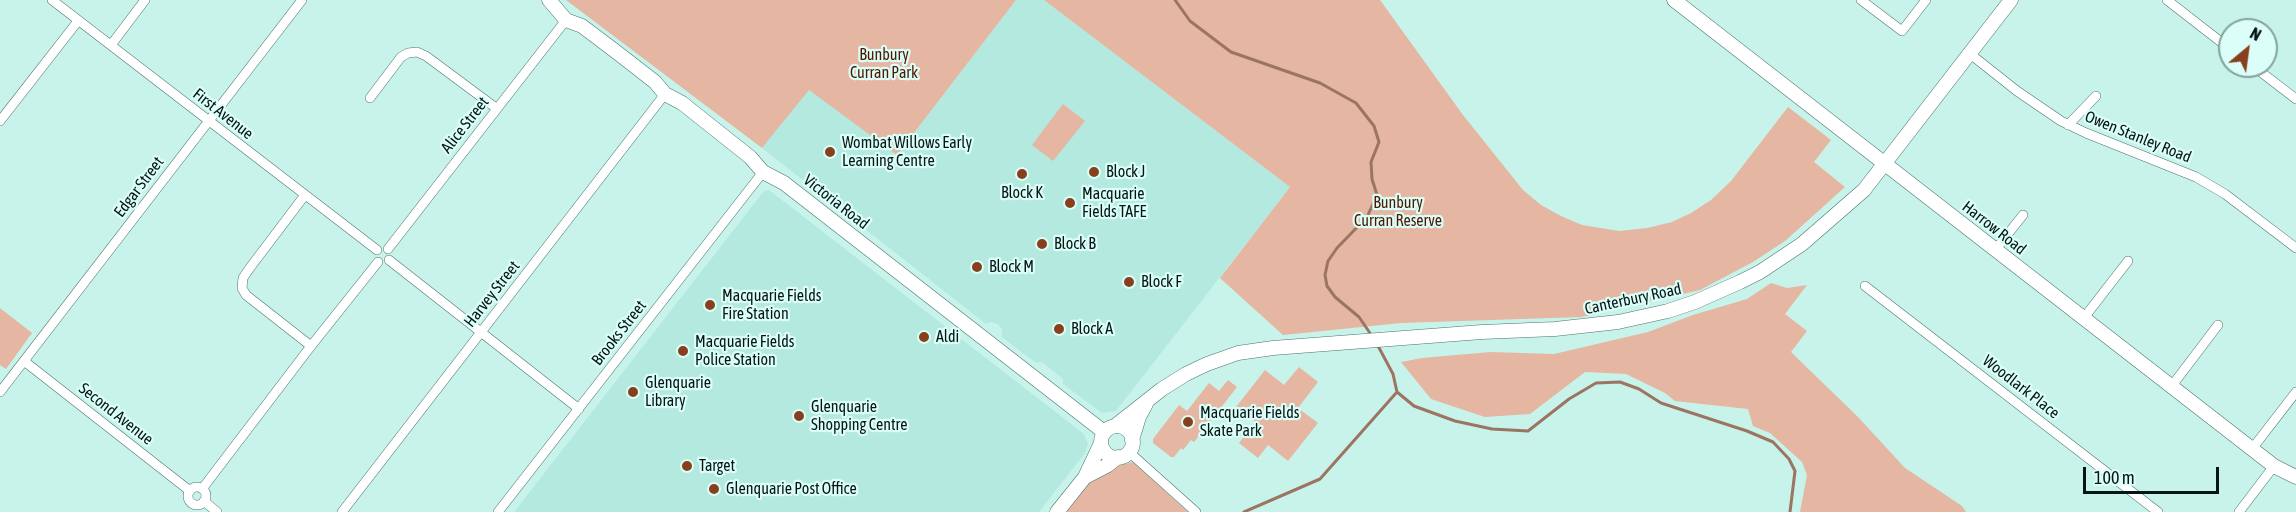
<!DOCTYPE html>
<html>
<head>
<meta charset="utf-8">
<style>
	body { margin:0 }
	#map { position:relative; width:2296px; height:512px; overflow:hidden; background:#c7f3eb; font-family:"Asap Condensed",sans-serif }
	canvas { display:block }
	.north { position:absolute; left:2218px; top:18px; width:60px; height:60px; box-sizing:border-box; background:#dbfef8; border:2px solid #86a19d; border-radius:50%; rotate:29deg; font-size:16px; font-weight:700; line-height:24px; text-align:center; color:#061614 }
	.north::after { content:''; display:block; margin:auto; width:21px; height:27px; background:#87401e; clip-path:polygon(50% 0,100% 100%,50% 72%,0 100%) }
	.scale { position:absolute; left:2083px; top:467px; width:136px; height:27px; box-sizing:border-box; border:3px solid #061614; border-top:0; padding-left:8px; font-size:18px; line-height:21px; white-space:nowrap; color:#061614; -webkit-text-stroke:4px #dbfef8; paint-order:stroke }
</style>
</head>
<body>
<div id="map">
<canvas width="2296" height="512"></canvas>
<div class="north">N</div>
<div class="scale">100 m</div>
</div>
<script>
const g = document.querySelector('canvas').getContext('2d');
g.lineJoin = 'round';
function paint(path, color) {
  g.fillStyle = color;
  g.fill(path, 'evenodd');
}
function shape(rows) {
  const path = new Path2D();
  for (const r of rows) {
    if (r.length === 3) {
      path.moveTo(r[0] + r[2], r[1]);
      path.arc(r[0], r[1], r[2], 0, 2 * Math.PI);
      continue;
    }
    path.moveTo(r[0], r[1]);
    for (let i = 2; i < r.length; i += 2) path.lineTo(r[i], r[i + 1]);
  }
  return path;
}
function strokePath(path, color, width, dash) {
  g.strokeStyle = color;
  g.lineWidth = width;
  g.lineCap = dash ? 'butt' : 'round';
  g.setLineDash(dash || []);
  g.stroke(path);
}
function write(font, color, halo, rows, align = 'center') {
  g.font = font + ' "Asap Condensed",sans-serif';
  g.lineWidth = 4.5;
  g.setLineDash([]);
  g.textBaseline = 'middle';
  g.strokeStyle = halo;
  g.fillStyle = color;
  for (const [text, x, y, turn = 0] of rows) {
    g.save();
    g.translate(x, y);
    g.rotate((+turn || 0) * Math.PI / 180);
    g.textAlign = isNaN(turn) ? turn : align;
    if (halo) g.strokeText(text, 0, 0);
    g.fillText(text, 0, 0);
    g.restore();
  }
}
paint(shape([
	[1016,0,1044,0,1290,187,1116,411,1102,413,1063,384,1063,379,1042,362,1036,363,1002,337,1002,330,998,324,991,322,986,324,762,148,809,89,897,155],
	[769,190,1084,434,1088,444,1085,453,1039,512,514,512,764,191]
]), '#b4e9e0');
paint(shape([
	[566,0,1016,0,897,155,809,90,762,148],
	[1044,0,1380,0,1463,115,1523,190,1541,205,1561,216,1582,225,1619,231,1647,228,1672,222,1691,213,1711,200,1731,181,1788,107,1831,140,1814,162,1845,187,1785,241,1753,262,1700,290,1582,317,1401,323,1283,335,1220,278,1290,187],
	[1063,104,1085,121,1053,161,1032,145],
	[1771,283,1787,288,1807,285,1785,314,1807,331,1791,352,1858,417,1905,468,1962,506,1966,512,1800,512,1807,475,1802,462,1770,433,1753,426,1748,409,1675,401,1665,393,1626,374,1585,372,1530,414,1485,417,1431,399,1401,362,1422,358,1491,352,1554,354,1648,332,1693,315,1747,299],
	[0,308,32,333,6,369,0,365],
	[1299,367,1318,382,1298,408,1318,423,1288,461,1268,445,1258,458,1239,443,1255,422,1236,407,1265,370,1284,385],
	[1228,380,1237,387,1194,442,1191,440,1183,450,1181,448,1174,457,1171,457,1153,443,1153,439,1179,405,1187,411,1209,383,1219,391],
	[1133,462,1188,512,1065,512,1095,472]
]), '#e5b6a2');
strokePath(shape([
	[1175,0,1190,21,1231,52,1320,83,1356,103,1374,126,1379,142,1371,162,1372,179,1377,195,1367,217,1337,248,1328,261,1325,275,1327,286,1335,297,1359,317,1372,336],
	[1377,344,1393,374,1397,392,1414,406,1455,421,1492,429,1528,431,1569,399,1596,383,1620,382,1639,389,1661,403,1747,431,1773,442,1789,459,1795,471,1790,512],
	[1244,512,1320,479,1397,392]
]), '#9c7562', 3);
const street = shape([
	[52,0,377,250],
	[1861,0,1902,31,1926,0],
	[2167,0,2230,49],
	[111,45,145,0],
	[1969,53,2017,91,2061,121,2086,133,2196,177,2225,194,2296,248],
	[2253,66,2296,99],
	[370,98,401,57,408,53,417,52,426,56,496,108],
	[0,121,78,21],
	[2068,125,2096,96],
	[305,195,249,269,243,278,242,288,246,295,311,346],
	[388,249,566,20],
	[1995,250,2023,215],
	[389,260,579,409],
	[1865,286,2158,512],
	[2083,319,2128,261],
	[24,361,190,491],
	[2171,387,2218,325],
	[0,392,302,0],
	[2252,449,2296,392],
	[1129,452,1196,512],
	[197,496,9],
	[202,489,311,346,378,262],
	[204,501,217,512],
	[342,512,665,94],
	[498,512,763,172],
	[2239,512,2274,466]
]);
const secondary = shape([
	[549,0,566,20,582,26,619,54,655,82,665,94,682,103,750,157,763,172,784,183,1104,432],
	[1674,0,2274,466,2296,477],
	[1115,426,1162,389,1186,374,1207,364,1238,353,1273,348,1482,332,1555,329,1618,322,1668,311,1695,302,1740,282,1760,272,1802,244,1864,190,2011,0],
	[1117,442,16],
	[1132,440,1139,417,1146,404],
	[1085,477,1108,465,1118,457],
	[1057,512,1085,477,1101,443]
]);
strokePath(street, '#4b736d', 10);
strokePath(secondary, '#4b736d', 15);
strokePath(street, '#fff', 9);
strokePath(secondary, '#fff', 14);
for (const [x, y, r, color] of [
	[830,152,6,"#87401e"],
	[1094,172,6,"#87401e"],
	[1022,174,6,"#87401e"],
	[1070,203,6,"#87401e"],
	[1042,244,6,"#87401e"],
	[977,267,6,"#87401e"],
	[1129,282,6,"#87401e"],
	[710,305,6,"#87401e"],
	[1059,329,6,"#87401e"],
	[924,337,6,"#87401e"],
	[683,351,6,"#87401e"],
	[633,392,6,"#87401e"],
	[799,416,6,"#87401e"],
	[1188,422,6,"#87401e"],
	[687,466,6,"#87401e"],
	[714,489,6,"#87401e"]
]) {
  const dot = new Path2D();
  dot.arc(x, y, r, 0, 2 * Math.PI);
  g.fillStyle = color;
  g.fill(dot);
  strokePath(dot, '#dbfef8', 2);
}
write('16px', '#4f1900', '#dbfef8', [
	["Bunbury",884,55],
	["Curran Park",884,73],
	["Bunbury",1398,203],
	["Curran Reserve",1398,221]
]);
write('16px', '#061614', '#dbfef8', [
	["First Avenue",223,114,38],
	["Alice Street",465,125,-52],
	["Owen Stanley Road",2138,137,22],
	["Edgar Street",139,187,-53],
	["Victoria Road",836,202,38],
	["Harrow Road",1994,228,38],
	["Harvey Street",492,294,-52],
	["Canterbury Road",1633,299,-12],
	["Brooks Street",619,333,-52],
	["Woodlark Place",2021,387,38],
	["Second Avenue",116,414,38]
]);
write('16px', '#061614', '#dbfef8', [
	["Wombat Willows Early",842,143],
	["Learning Centre",842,161],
	["Block J",1106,172],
	["Block K",1022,193,"center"],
	["Macquarie",1082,194],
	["Fields TAFE",1082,212],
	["Block B",1054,244],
	["Block M",989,267],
	["Block F",1141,282],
	["Macquarie Fields",722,296],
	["Fire Station",722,314],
	["Block A",1071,329],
	["Aldi",936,337],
	["Macquarie Fields",695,342],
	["Police Station",695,360],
	["Glenquarie",645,383],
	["Library",645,401],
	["Glenquarie",811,407],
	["Shopping Centre",811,425],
	["Macquarie Fields",1200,413],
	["Skate Park",1200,431],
	["Target",699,466],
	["Glenquarie Post Office",726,489]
], 'left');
</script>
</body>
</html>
